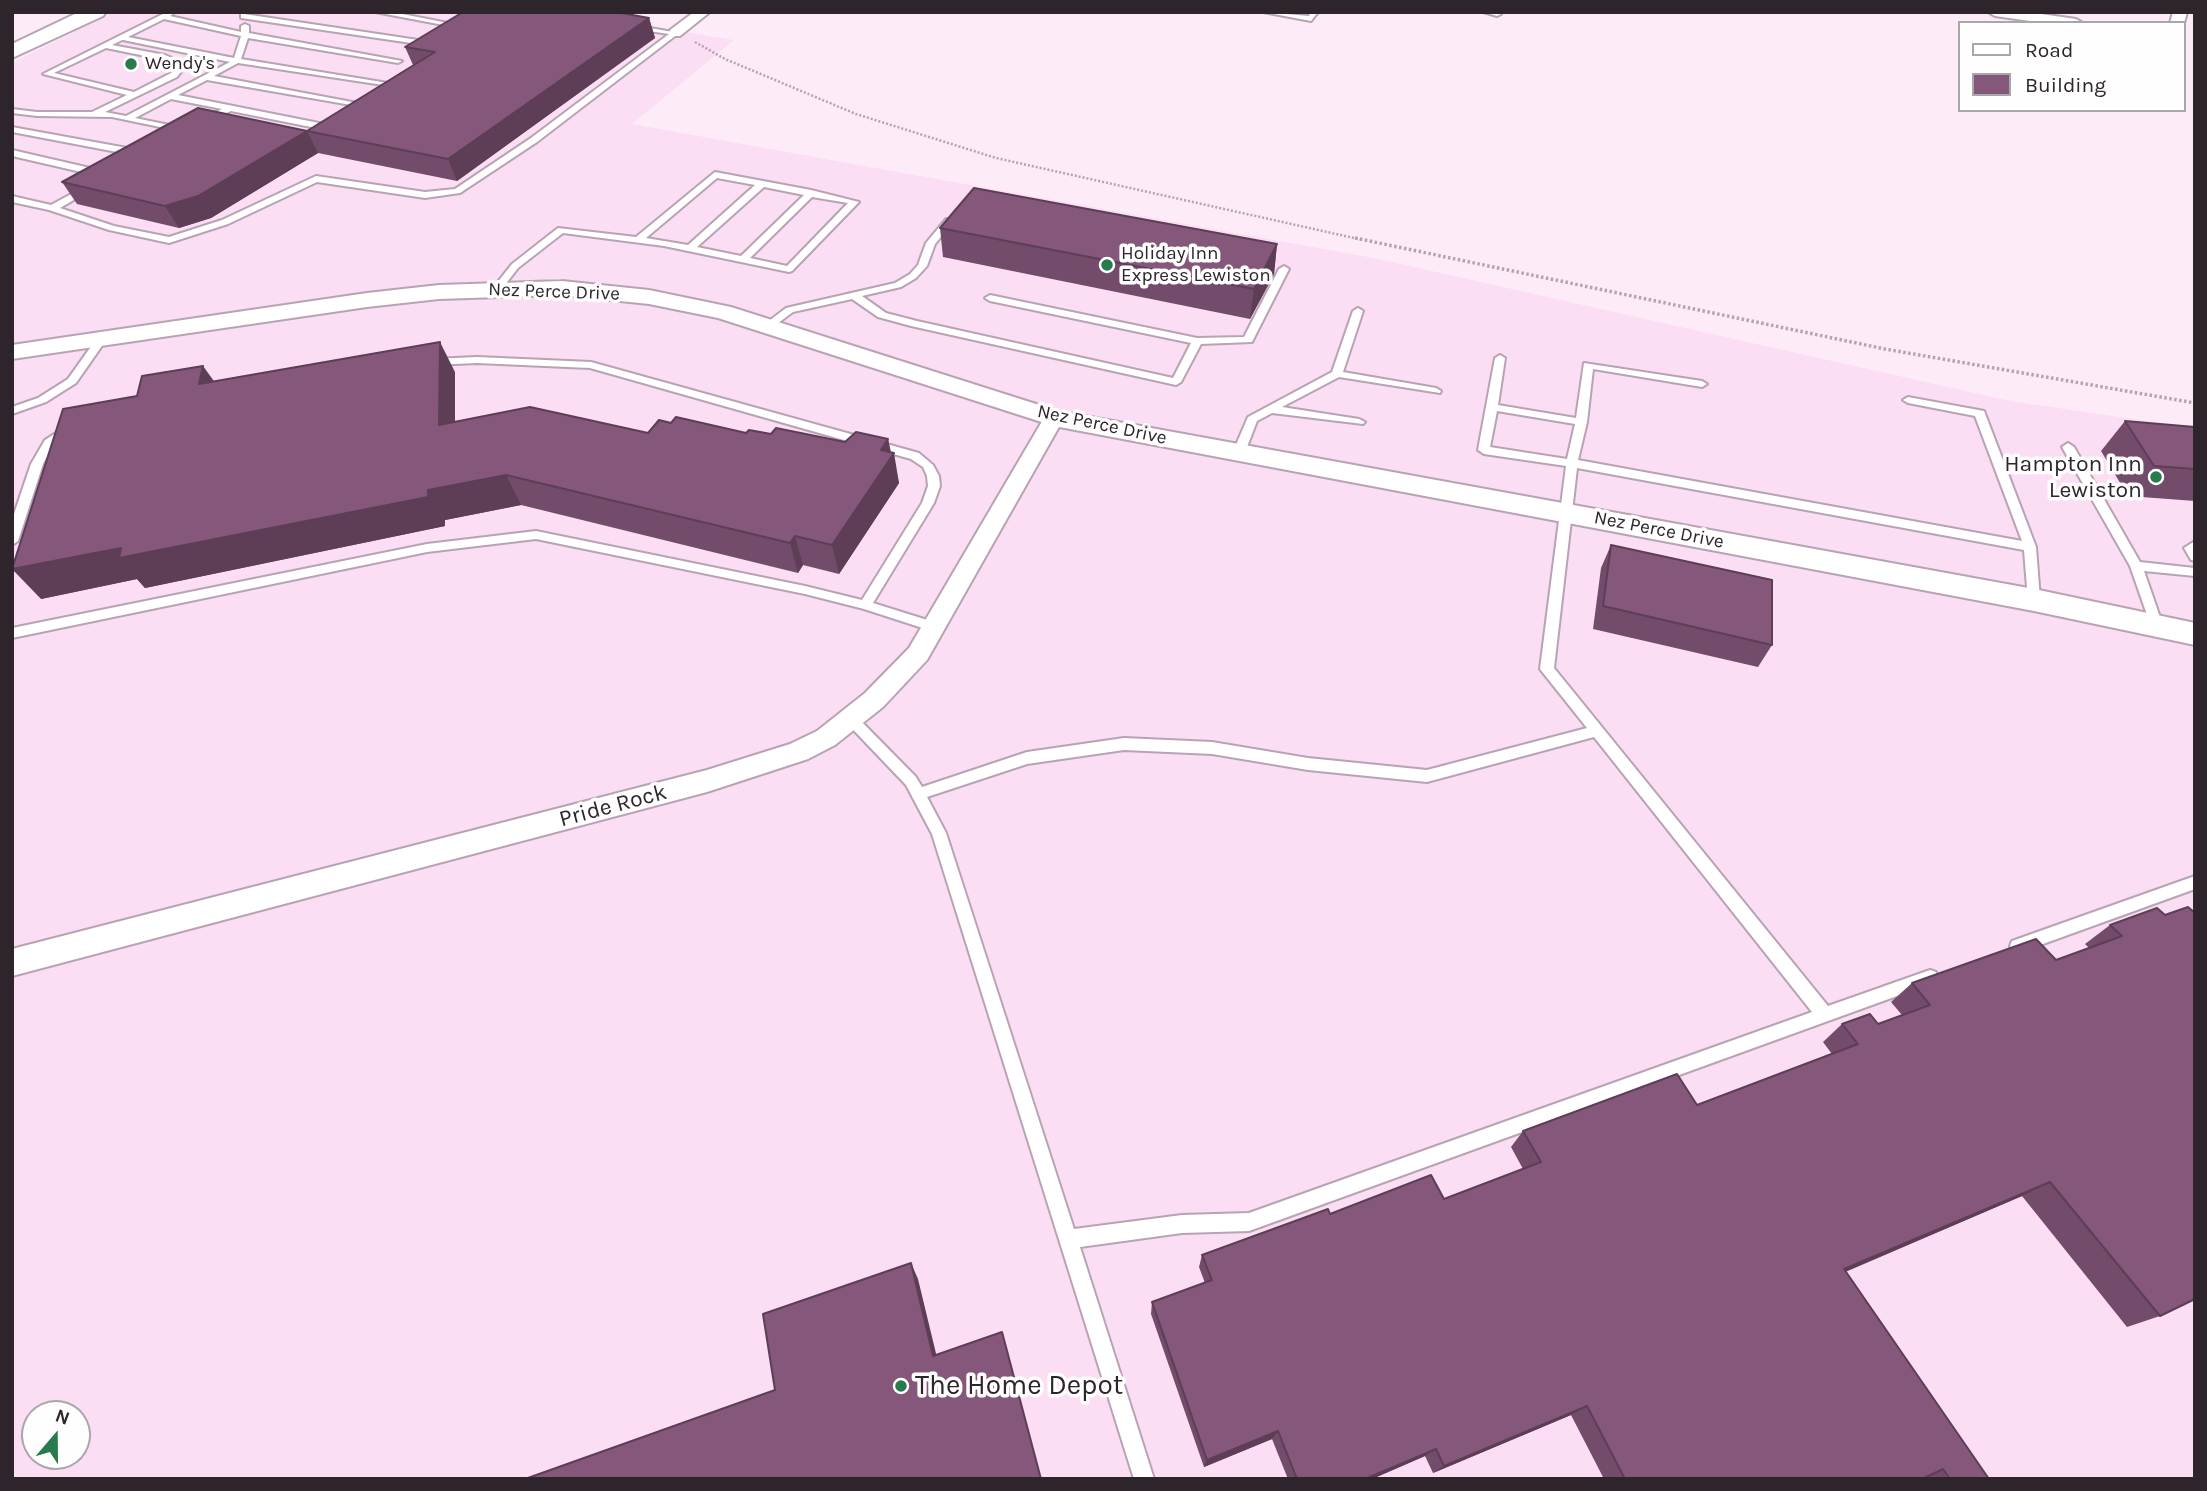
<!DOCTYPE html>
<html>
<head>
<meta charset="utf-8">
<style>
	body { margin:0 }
	#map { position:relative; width:2207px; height:1491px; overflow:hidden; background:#fdebf8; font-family:Karla,sans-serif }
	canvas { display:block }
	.frame { position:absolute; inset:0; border:14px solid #2d252b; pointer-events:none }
	.legend { position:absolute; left:1958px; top:21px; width:228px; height:91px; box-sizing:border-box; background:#fefefe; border:2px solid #aaa7aa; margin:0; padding:9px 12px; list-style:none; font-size:21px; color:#2d252b }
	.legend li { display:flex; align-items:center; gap:14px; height:35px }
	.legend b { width:35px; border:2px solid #aaa7aa }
	.north { position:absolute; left:21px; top:1400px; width:70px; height:70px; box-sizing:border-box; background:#fefefe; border:2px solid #aaa7aa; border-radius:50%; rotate:20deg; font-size:19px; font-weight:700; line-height:28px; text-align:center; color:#2d252b }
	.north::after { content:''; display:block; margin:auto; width:24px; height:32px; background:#277b4d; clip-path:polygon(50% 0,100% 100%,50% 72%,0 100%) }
</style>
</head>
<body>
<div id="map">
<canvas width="2207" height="1491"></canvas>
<div class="frame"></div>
<ul class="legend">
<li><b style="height:9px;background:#fff"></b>Road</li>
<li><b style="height:19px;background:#85587b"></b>Building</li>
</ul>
<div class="north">N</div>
</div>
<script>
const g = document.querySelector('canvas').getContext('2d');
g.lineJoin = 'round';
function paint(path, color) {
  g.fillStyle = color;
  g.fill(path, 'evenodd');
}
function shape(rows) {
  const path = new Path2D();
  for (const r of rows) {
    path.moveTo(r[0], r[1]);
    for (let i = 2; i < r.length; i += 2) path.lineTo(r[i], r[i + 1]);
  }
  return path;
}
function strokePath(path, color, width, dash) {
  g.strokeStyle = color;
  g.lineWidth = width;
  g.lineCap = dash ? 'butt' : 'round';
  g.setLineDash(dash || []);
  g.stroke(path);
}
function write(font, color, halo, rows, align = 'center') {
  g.font = font + ' Karla,sans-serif';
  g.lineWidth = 7;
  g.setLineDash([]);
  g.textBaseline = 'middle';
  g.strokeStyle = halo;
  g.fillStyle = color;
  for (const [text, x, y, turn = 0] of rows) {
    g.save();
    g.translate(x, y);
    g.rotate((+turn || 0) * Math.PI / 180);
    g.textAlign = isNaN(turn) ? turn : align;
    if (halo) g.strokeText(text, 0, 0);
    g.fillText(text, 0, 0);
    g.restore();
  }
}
paint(shape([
	[114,12,559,12,734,40,632,124,1374,258,2010,401,2195,428,2195,1479,12,1479,12,63],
	[35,1414,77,1414,77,1456,35,1456]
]), '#fbdef3');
const service = shape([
	[167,12,173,14,170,16,241,32,241,26,245,24,249,26,249,33,402,61,398,63,248,38,241,59,394,84,382,92,378,90,383,85,238,63,214,76,368,105,361,109,357,106,207,80,178,95,329,125,338,123,338,127,331,131,231,111,204,123,201,123,201,119,222,109,171,99,135,118,184,128,184,132,112,117,37,116,12,113,12,109,37,112,92,112,127,95,43,74,167,12],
	[164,19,241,36,234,58,128,37,164,19],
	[122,40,123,40,230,62,126,116,105,112,177,77,184,68,179,61,165,55,112,45,122,40],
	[106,48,160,59,176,68,171,73,134,92,54,73,106,48],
	[375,12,392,12,458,25,454,27,375,12],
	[1263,12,1309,16,1311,12,1318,12,1311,21,1263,12],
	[1483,12,1499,12,1501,14,1497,16,1483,12],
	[244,14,425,41,429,43,425,45,241,18,241,14,244,14],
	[632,25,679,33,537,142,460,193,425,198,317,182,228,224,169,243,109,230,49,210,12,202,12,196,51,205,86,186,90,189,89,191,60,208,114,226,169,237,222,220,316,176,425,192,455,189,531,138,669,34,635,29,632,29,632,25],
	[12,127,138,150,142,153,138,156,12,132,12,127],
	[12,150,103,171,107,174,103,177,12,156,12,150],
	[715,172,811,190,859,202,792,271,789,272,664,246,563,233,518,268,501,290,493,288,512,264,558,228,636,237,715,172],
	[717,178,755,185,688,245,646,238,717,178],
	[764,187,804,195,741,256,697,247,764,187],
	[812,197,848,203,787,266,750,258,812,197],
	[946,219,954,221,935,244,927,266,916,278,901,287,862,296,886,313,917,321,1173,378,1191,343,990,301,985,298,990,295,1197,338,1244,337,1279,269,1284,266,1289,269,1252,342,1201,344,1181,382,1176,385,911,326,878,317,852,299,793,312,770,329,761,327,786,308,895,283,910,274,918,265,926,243,946,219],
	[1358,308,1363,311,1343,372,1436,388,1441,391,1440,393,1339,377,1282,407,1359,419,1365,422,1363,424,1272,413,1257,421,1245,452,1239,456,1235,455,1233,452,1248,417,1332,372,1353,311,1358,308],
	[101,337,106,340,76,383,46,402,12,414,12,407,38,398,68,379,97,338,101,337],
	[1500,355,1505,358,1498,405,1576,418,1584,363,1702,381,1707,384,1702,387,1593,369,1587,422,1578,460,2022,541,1975,416,1908,403,1903,400,1908,397,1984,411,2036,547,2040,600,2038,603,2030,603,2028,600,2024,550,1577,468,1554,668,1828,1006,1930,970,1936,972,1938,977,1936,982,1930,984,1249,1231,1182,1233,1080,1247,1154,1479,1134,1479,932,834,906,785,843,719,845,715,855,715,916,777,922,787,1027,752,1124,738,1212,742,1308,758,1427,770,1587,728,1540,669,1566,466,1484,454,1478,450,1495,358,1500,355],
	[1497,411,1575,424,1567,459,1490,447,1497,411],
	[1594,737,1812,1012,1249,1213,1182,1215,1074,1229,946,833,927,797,1027,764,1124,750,1212,754,1308,770,1427,782,1594,737],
	[477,357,591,362,919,453,933,465,939,476,940,486,934,503,873,603,940,624,941,627,940,630,935,632,864,609,805,594,536,539,427,552,12,638,12,628,427,544,536,531,805,586,862,600,922,503,928,486,927,476,923,467,911,459,590,368,477,363,433,365,428,362,433,359,477,357],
	[67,426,73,429,53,445,43,464,18,541,12,545,12,520,31,464,45,440,67,426],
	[2068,443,2074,447,2140,562,2195,568,2195,576,2144,571,2163,626,2162,629,2157,631,2151,626,2130,566,2062,447,2068,443],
	[2195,541,2195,561,2191,560,2184,548,2195,541],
	[2195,876,2195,889,2018,953,2012,951,2010,946,2012,941,2195,876]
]);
const minor = shape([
	[694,12,710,12,680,36,670,36,670,30,694,12],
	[1988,12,2027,12,2076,19,2083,23,2044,23,1995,16,1988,12],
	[2173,12,2187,12,2184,23,2170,23,2173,12],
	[1054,412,1061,413,1064,418,927,660,883,707,835,745,808,759,707,792,12,976,12,949,707,770,790,744,817,731,865,693,909,648,1044,418,1047,413,1054,412]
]);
const tertiary = shape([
	[562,281,649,290,731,307,1058,411,2034,589,2195,623,2195,645,2034,611,1054,426,718,318,649,304,562,295,439,299,367,307,12,359,12,345,367,293,439,285,562,281]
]);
const primary = shape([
	[79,12,106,12,103,16,12,58,12,44,79,12]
]);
strokePath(service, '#b8a3b3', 4);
strokePath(minor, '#b8a3b3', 4);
strokePath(tertiary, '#b8a3b3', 4);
strokePath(primary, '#b8a3b3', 4);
strokePath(shape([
	[695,42,725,59,856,114,996,158,1363,240]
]), '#b3a4af', 2.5, [2, 2]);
strokePath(shape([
	[1355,238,1885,349,2195,403]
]), '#b3a4af', 3.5, [2.5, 2.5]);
paint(service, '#fff');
paint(minor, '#fff');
paint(tertiary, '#fff');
paint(primary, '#fff');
paint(shape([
	[649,18,655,38,457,181,318,153,211,218,179,228,77,204,62,182,307,131,413,65,405,47],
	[940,228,1277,244,1274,274,1250,319,943,257],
	[455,372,455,422,648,433,671,423,746,433,845,442,888,439,891,452,899,483,839,574,803,565,798,573,521,505,445,520,445,526,145,588,137,579,41,599,137,396,214,382],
	[2125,421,2195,427,2195,501,2128,496,2101,451],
	[1611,545,1772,645,1758,667,1593,629,1601,568],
	[2157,908,2160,1316,2127,1327,2022,1196,1846,1271,1989,1479,1604,1479,1571,1415,1433,1473,1425,1456,1372,1479,1288,1479,1272,1439,1204,1467,1151,1314,1152,1302,1205,1283,1199,1267,1202,1255,1330,1214,1444,1199,1523,1169,1511,1147,1523,1131,1697,1105,1832,1054,1823,1042,1842,1024,1878,1024,1902,1015,1891,1002,1912,983,2056,960,2089,948,2085,944,2110,925]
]), '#724c6a');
paint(shape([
	[649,18,655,38,457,181,448,159],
	[307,131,318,153,211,218,179,228,165,206],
	[1277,244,1274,274,1250,319,1254,289],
	[440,342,455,372,455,455,439,425],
	[203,366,224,395,199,384],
	[888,439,891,457,894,453,899,483,839,574,832,545,881,450],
	[506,475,521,505,445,520,445,526,145,588,137,579,41,599,12,569,121,548],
	[795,536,803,565,798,573,790,543],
	[2050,1182,2022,1196,1822,1282,1844,1269],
	[911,1263,918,1279,940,1370,933,1356],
	[1587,1406,1571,1415,1433,1473,1444,1466],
	[1278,1431,1272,1439,1204,1467,1207,1460],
	[1436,1449,1425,1456,1372,1479,1365,1479]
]), '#5d3e56');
const building = shape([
	[463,12,616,12,649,18,448,159,307,131,435,52,405,47,463,12],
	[198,108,307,131,198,196,165,206,62,182,198,108],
	[974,188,1277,244,1254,289,940,228,974,188],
	[440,342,439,425,530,407,648,433,659,420,671,423,676,417,746,433,749,430,771,434,776,428,845,442,856,432,888,439,881,450,894,453,832,545,795,536,790,543,506,475,428,490,428,497,119,558,121,548,12,569,63,409,137,396,142,376,203,366,199,384,440,342],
	[2125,421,2195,427,2195,469,2154,466,2125,421],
	[1611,545,1772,580,1772,645,1603,606,1611,545],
	[2188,907,2195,913,2195,1299,2160,1316,2050,1182,1844,1269,1989,1479,1950,1479,1943,1469,1922,1479,1625,1479,1587,1406,1444,1466,1436,1449,1365,1479,1297,1479,1278,1431,1207,1460,1152,1302,1212,1280,1202,1255,1328,1209,1330,1214,1431,1175,1444,1199,1541,1162,1523,1131,1677,1074,1697,1105,1858,1044,1842,1024,1870,1014,1878,1024,1930,1005,1912,983,2036,939,2056,960,2122,936,2110,925,2157,908,2165,915,2188,907],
	[911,1263,933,1356,1002,1332,1041,1479,525,1479,775,1390,763,1314,911,1263]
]);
paint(building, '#85587b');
strokePath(building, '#5d3e56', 2);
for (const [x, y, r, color] of [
	[131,64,7,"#277b4d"],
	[1107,265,7,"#277b4d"],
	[2156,477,7,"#277b4d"],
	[901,1386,7,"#277b4d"]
]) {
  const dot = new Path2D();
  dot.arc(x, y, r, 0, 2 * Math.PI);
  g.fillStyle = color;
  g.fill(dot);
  strokePath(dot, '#fefefe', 2.5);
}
write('19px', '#2d252b', '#fefefe', [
	["Wendy's",145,64],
	["Holiday Inn",1121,254],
	["Express Lewiston",1121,276]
], 'left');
write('19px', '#2d252b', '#fefefe', [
	["Nez Perce Drive",554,292,2],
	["Nez Perce Drive",1102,425,12],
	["Nez Perce Drive",1659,530,11]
]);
write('23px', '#2d252b', '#fefefe', [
	["Hampton Inn",2142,464],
	["Lewiston",2142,490]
], 'right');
write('23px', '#2d252b', '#fefefe', [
	["Pride Rock",613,806,-15]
]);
write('28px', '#2d252b', '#fefefe', [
	["The Home Depot",915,1386]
], 'left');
</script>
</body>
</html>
